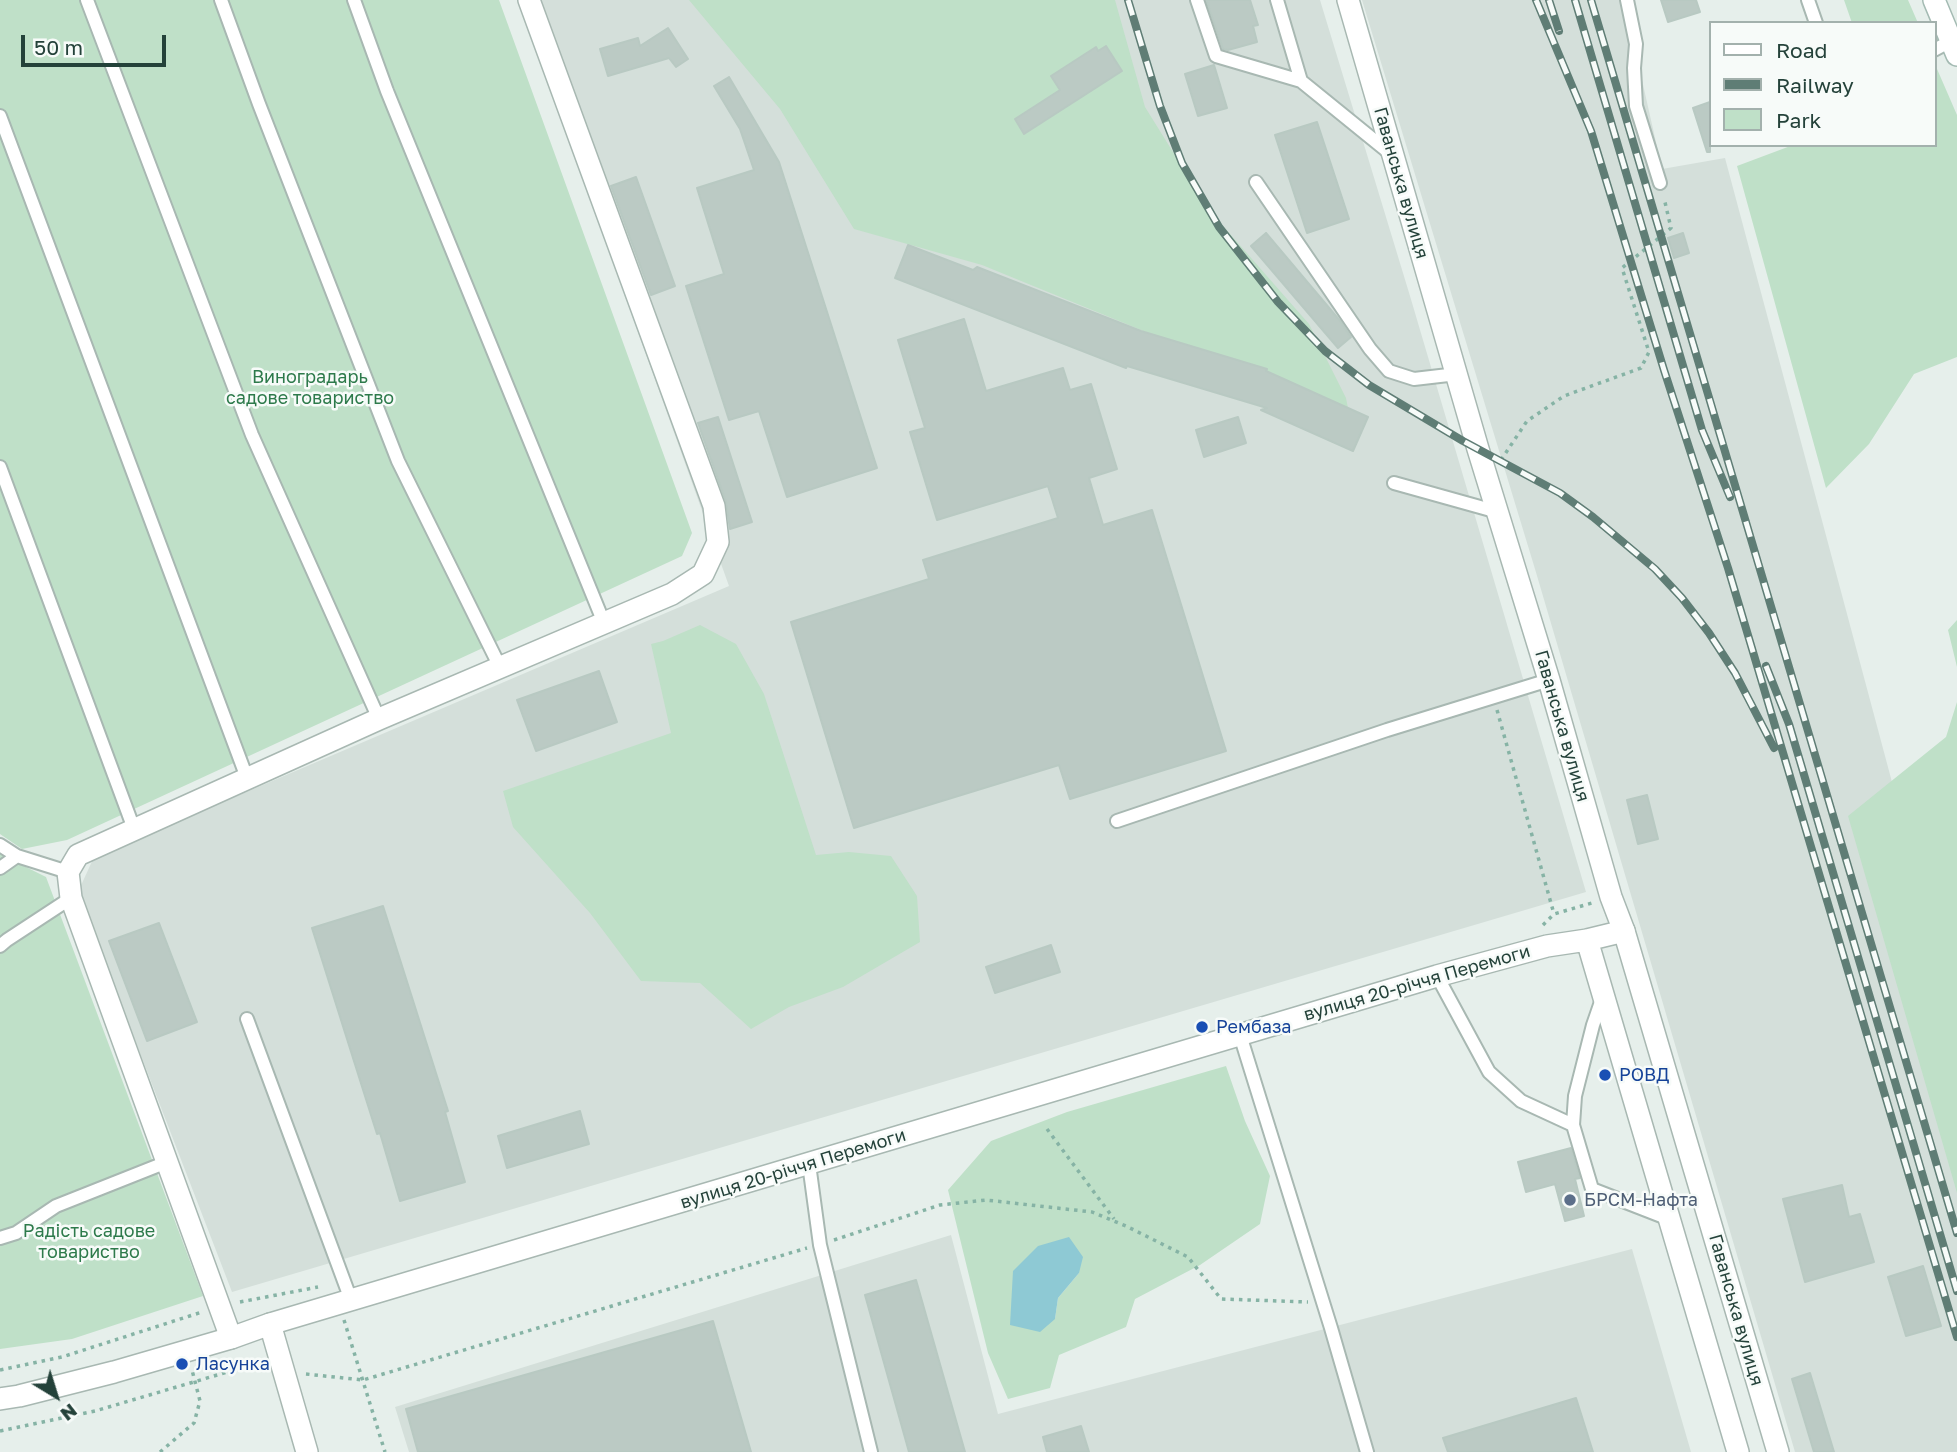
<!DOCTYPE html>
<html>
<head>
<meta charset="utf-8">
<style>
	body { margin:0 }
	#map { position:relative; width:1957px; height:1452px; overflow:hidden; background:#e6efeb; font-family:"Golos Text",sans-serif }
	canvas { display:block }
	.legend { position:absolute; left:1709px; top:21px; width:228px; height:126px; box-sizing:border-box; background:#f7fbf9; border:2px solid #a3b1ad; margin:0; padding:9px 12px; list-style:none; font-size:21px; color:#24423a }
	.legend li { display:flex; align-items:center; gap:14px; height:35px }
	.legend b { width:35px; border:2px solid #a3b1ad }
	.north { position:absolute; left:21px; top:1361px; width:70px; height:70px; -webkit-text-stroke:5px #f7fbf9; paint-order:stroke; rotate:142deg; font-size:19px; font-weight:700; line-height:28px; text-align:center; color:#24423a }
	.north::after { content:''; display:block; margin:auto; width:24px; height:32px; background:#24423a; clip-path:polygon(50% 0,100% 100%,50% 72%,0 100%) }
	.scale { position:absolute; left:21px; top:35px; width:145px; height:32px; box-sizing:border-box; border:4px solid #24423a; border-top:0; padding-left:9px; font-size:21px; line-height:24px; white-space:nowrap; color:#24423a; -webkit-text-stroke:5px #f7fbf9; paint-order:stroke }
</style>
</head>
<body>
<div id="map">
<canvas width="1957" height="1452"></canvas>
<ul class="legend">
<li><b style="height:9px;background:#fff"></b>Road</li>
<li><b style="height:9px;background:#5f7d75"></b>Railway</li>
<li><b style="height:19px;background:#bfe0c8"></b>Park</li>
</ul>
<div class="north">N</div>
<div class="scale">50 m</div>
</div>
<script>
const g = document.querySelector('canvas').getContext('2d');
g.lineJoin = 'round';
function paint(path, color) {
  g.fillStyle = color;
  g.fill(path, 'evenodd');
}
function shape(rows) {
  const path = new Path2D();
  for (const r of rows) {
    path.moveTo(r[0], r[1]);
    for (let i = 2; i < r.length; i += 2) path.lineTo(r[i], r[i + 1]);
  }
  return path;
}
function strokePath(path, color, width, dash) {
  g.strokeStyle = color;
  g.lineWidth = width;
  g.lineCap = dash ? 'butt' : 'round';
  g.setLineDash(dash || []);
  g.stroke(path);
}
function write(font, color, halo, rows, align = 'center') {
  g.font = font + ' "Golos Text",sans-serif';
  g.lineWidth = 5;
  g.setLineDash([]);
  g.textBaseline = 'middle';
  g.strokeStyle = halo;
  g.fillStyle = color;
  for (const [text, x, y, turn = 0] of rows) {
    g.save();
    g.translate(x, y);
    g.rotate((+turn || 0) * Math.PI / 180);
    g.textAlign = isNaN(turn) ? turn : align;
    if (halo) g.strokeText(text, 0, 0);
    g.fillText(text, 0, 0);
    g.restore();
  }
}
paint(shape([
	[519,0,1320,0,1410,296,1586,892,232,1292,78,892,94,857,729,586],
	[1362,0,1624,0,1662,169,1725,158,1957,1025,1957,1452,1795,1452,1535,569],
	[951,1235,998,1414,1632,1249,1691,1452,409,1452,395,1407]
]), '#d4dfda');
paint(shape([
	[0,0,499,0,692,533,682,556,67,840,22,849,0,834],
	[689,0,1115,0,1145,107,1209,210,1309,324,1346,398,1348,408,1146,332,982,265,854,229,780,109],
	[1844,0,1908,0,1918,23,1852,23],
	[1934,62,1957,115,1957,357,1914,374,1869,444,1826,488,1737,166,1793,145,1934,145],
	[1957,620,1957,667,1948,630],
	[700,625,736,644,764,694,816,855,849,852,891,856,917,896,920,942,843,987,789,1007,751,1029,700,983,641,981,590,913,513,827,503,791,671,733,651,644,663,641],
	[1957,702,1957,1193,1848,816,1946,737],
	[0,854,46,877,203,1296,72,1339,0,1349],
	[1226,1066,1245,1121,1270,1176,1260,1224,1200,1265,1135,1299,1126,1327,1059,1355,1050,1388,1008,1399,988,1353,948,1190,991,1141,1067,1112],
	[1013,1271,1079,1273,1058,1298,1055,1319]
]), '#bfe0c8');
paint(shape([
	[1069,1237,1083,1257,1079,1273,1058,1298,1055,1319,1040,1332,1010,1325,1013,1271,1038,1246]
]), '#8ec9d4');
const building = shape([
	[1206,0,1250,0,1258,25,1253,26,1257,42,1228,50,1223,49,1206,0],
	[1661,0,1696,0,1700,12,1668,22,1661,0],
	[668,28,688,59,676,67,669,58,608,76,600,49,638,38,640,46,668,28],
	[1106,46,1122,71,1024,134,1015,119,1060,90,1051,76,1096,47,1098,51,1106,46],
	[1214,65,1227,108,1198,116,1185,74,1214,65],
	[729,77,779,162,877,468,787,497,759,411,729,420,686,286,724,274,697,188,754,170,740,129,714,86,729,77],
	[1710,102,1710,152,1707,152,1693,108,1710,102],
	[1317,122,1349,219,1307,233,1275,135,1317,122],
	[636,177,675,286,651,295,611,186,636,177],
	[1266,233,1341,322,1351,337,1338,348,1251,246,1266,233],
	[1683,233,1689,253,1674,258,1668,238,1683,233],
	[908,245,973,270,977,267,1141,331,1267,369,1266,371,1368,417,1353,451,1261,410,1267,408,1127,366,1126,368,895,278,908,245],
	[964,319,986,391,1063,368,1070,390,1091,384,1117,469,1089,478,1103,525,1152,510,1226,751,1070,799,1059,765,854,828,791,622,929,579,923,560,1058,518,1048,486,937,520,910,432,925,428,898,340,964,319],
	[718,417,752,522,730,529,726,502,698,423,718,417],
	[1238,417,1246,443,1204,457,1196,430,1238,417],
	[599,671,617,722,536,751,517,700,599,671],
	[1647,795,1658,839,1638,844,1627,800,1647,795],
	[383,906,448,1111,445,1112,465,1182,400,1201,380,1133,377,1134,312,928,383,906],
	[159,923,197,1022,147,1041,109,941,159,923],
	[1051,945,1060,972,995,993,986,967,1051,945],
	[580,1111,589,1144,507,1168,498,1136,580,1111],
	[1571,1148,1580,1178,1575,1179,1584,1216,1565,1221,1555,1184,1526,1192,1518,1162,1571,1148],
	[1842,1185,1849,1217,1860,1214,1874,1262,1805,1282,1783,1199,1842,1185],
	[1923,1266,1941,1326,1906,1336,1888,1277,1923,1266],
	[916,1280,965,1452,909,1452,865,1295,916,1280],
	[713,1321,751,1452,418,1452,406,1409,713,1321],
	[1810,1373,1834,1452,1814,1452,1792,1379,1810,1373],
	[1576,1398,1593,1452,1448,1452,1443,1438,1576,1398],
	[1081,1426,1089,1452,1047,1452,1043,1437,1081,1426]
]);
paint(building, '#bbcac4');
strokePath(building, '#b8c9c2', 2);
const service = shape([
	[87,0,252,435,379,719],
	[221,0,259,104,398,461,500,667],
	[354,0,387,91,604,623],
	[1197,0,1216,56,1301,81,1391,154],
	[1277,0,1301,81],
	[1627,0,1636,44,1634,68,1636,106,1660,183],
	[1808,0,1816,23],
	[1934,50,1951,41],
	[0,116,247,778],
	[1256,182,1370,349,1389,371,1414,379,1457,374],
	[0,467,134,829],
	[1394,483,1498,512],
	[1117,821,1387,730,1549,680],
	[0,845,17,856,68,872],
	[0,868,17,856],
	[0,946,7,940,71,898],
	[1437,976,1489,1072,1521,1101,1573,1125,1592,1189,1669,1219],
	[247,1019,351,1300],
	[1240,1035,1331,1328,1367,1452],
	[1573,1125,1575,1096,1593,1025,1602,999],
	[809,1164,820,1245,871,1452],
	[0,1238,16,1233,56,1206,167,1162]
]);
const minor = shape([
	[1348,0,1478,449,1549,680,1611,897,1624,931],
	[270,1324,307,1452],
	[231,1338,71,898,68,872,78,855,379,719,672,594,703,574,718,542,714,506,529,0]
]);
const tertiary = shape([
	[1587,940,1738,1452],
	[0,1399,19,1396,114,1372,231,1338,270,1324,1437,976,1547,946,1587,940,1624,931,1778,1452]
]);
const secondary = shape([
	[1934,0,1957,55]
]);
strokePath(service, '#a8b8b2', 16);
strokePath(minor, '#a8b8b2', 24);
strokePath(tertiary, '#a8b8b2', 24);
strokePath(secondary, '#a4bbb3', 24);
strokePath(shape([
	[1501,460,1527,421,1564,396,1641,368,1649,352,1622,268,1671,228,1664,198],
	[1497,710,1554,914],
	[1543,925,1554,914,1592,903],
	[1047,1129,1114,1219],
	[834,1240,940,1205,986,1200,1092,1212,1126,1226,1188,1257,1221,1299,1308,1302],
	[240,1302,318,1287],
	[344,1320,385,1452],
	[0,1370,62,1357,202,1312],
	[306,1374,363,1380,807,1248],
	[0,1431,95,1411,231,1371,262,1367],
	[160,1452,194,1423,200,1401,192,1370]
]), '#86b3a5', 3.5, [3.5, 5]);
strokePath(service, '#fff', 12);
strokePath(minor, '#fff', 21);
strokePath(tertiary, '#fff', 21);
strokePath(secondary, '#fff', 21);
const rail = shape([
	[1128,0,1160,106,1182,163,1219,227,1278,302,1325,351,1369,385,1463,441,1560,493,1593,517,1655,569,1682,598,1709,633,1735,673,1774,748],
	[1536,0,1591,131,1664,370,1728,568,1957,1337],
	[1549,0,1559,31],
	[1575,0,1702,430,1730,497],
	[1591,0,1957,1233],
	[1766,666,1789,724,1957,1291]
]);
strokePath(rail, '#5f7d75', 8);
strokePath(rail, '#f7fbf9', 5, [16]);
for (const [x, y, r, color] of [
	[1202,1027,7,"#1a4fb4"],
	[1605,1075,7,"#1a4fb4"],
	[1570,1200,7,"#5c6f8a"],
	[182,1364,7,"#1a4fb4"]
]) {
  const dot = new Path2D();
  dot.arc(x, y, r, 0, 2 * Math.PI);
  g.fillStyle = color;
  g.fill(dot);
  strokePath(dot, '#f7fbf9', 2.5);
}
write('18px', '#24423a', '#f7fbf9', [
	["Гаванська вулиця",1401,183,74],
	["Гаванська вулиця",1562,726,74],
	["вулиця 20-річчя Перемоги",1417,983,-16],
	["вулиця 20-річчя Перемоги",793,1169,-17],
	["Гаванська вулиця",1736,1310,74]
]);
write('18px', '#2d7a4b', '#f7fbf9', [
	["Виноградарь",310,377],
	["садове товариство",310,398],
	["Радість садове",89,1231],
	["товариство",89,1252]
]);
write('18px', '#164399', '#f7fbf9', [
	["Рембаза",1216,1027],
	["РОВД",1619,1075],
	["Ласунка",196,1364]
], 'left');
write('18px', '#4e5e75', '#f7fbf9', [
	["БРСМ-Нафта",1584,1200]
], 'left');
</script>
</body>
</html>
